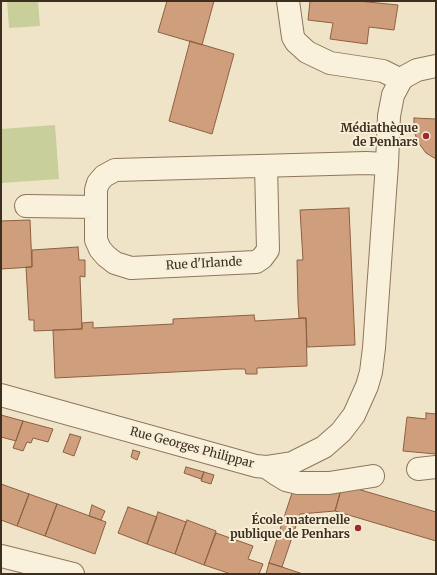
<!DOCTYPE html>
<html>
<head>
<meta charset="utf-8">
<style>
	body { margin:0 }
	#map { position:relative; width:437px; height:575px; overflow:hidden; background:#f0e4c8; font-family:Merriweather,serif }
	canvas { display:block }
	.frame { position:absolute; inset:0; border:2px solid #3d2e20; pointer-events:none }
</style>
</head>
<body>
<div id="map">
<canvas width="437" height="575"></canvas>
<div class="frame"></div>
</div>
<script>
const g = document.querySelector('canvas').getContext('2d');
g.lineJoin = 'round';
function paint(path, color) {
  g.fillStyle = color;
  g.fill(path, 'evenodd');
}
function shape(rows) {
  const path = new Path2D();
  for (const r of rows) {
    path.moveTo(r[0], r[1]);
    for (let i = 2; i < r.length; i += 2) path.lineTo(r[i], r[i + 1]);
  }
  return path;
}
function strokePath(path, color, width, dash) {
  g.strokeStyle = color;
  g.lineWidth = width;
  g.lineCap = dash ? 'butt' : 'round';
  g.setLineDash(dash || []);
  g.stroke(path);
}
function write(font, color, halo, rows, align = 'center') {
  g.font = font + ' Merriweather,serif';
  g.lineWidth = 4;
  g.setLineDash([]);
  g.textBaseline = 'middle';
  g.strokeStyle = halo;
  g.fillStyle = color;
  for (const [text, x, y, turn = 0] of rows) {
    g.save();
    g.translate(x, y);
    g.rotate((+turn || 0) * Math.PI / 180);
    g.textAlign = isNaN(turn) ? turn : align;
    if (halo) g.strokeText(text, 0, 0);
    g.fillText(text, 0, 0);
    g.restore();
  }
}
paint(shape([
	[7,1,38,1,40,26,9,28],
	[55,125,59,179,1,183,1,129]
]), '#c9cf9b');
const building = shape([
	[167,1,214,1,202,45,158,32,167,1],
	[310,1,358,1,398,5,394,30,369,27,367,44,330,39,333,23,308,20,310,1],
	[190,41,234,54,212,134,169,121,190,41],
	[414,118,436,119,436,159,426,153,418,142,414,131,414,118],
	[349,208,355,345,307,347,306,318,299,318,298,302,297,260,303,260,300,210,349,208],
	[1,215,1,221,30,220,32,267,1,269,1,215],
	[78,247,79,260,85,260,85,277,80,276,82,329,34,331,34,320,29,320,26,267,32,267,32,250,78,247],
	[254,315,255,321,306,318,307,366,257,368,257,374,246,374,245,369,234,369,55,378,53,330,82,329,82,323,93,322,93,328,173,324,173,319,254,315],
	[426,413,436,414,436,454,403,451,407,417,426,419,426,413],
	[1,415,23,421,16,441,1,437,1,415],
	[23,421,53,429,48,442,33,438,31,443,27,442,23,451,13,448,23,421],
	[70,434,81,437,74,456,63,452,70,434],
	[133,450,140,452,137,460,131,457,133,450],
	[186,467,204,472,201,479,184,473,186,467],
	[204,472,214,475,211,484,201,481,204,472],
	[1,484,29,494,17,526,1,520,1,484],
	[354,488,436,512,436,541,335,511,341,490,354,488],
	[341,490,335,511,300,514,282,567,269,563,292,493,341,490],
	[29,494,57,504,45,536,17,526,29,494],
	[57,504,106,522,95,554,45,536,57,504],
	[92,505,105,511,101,520,89,516,92,505],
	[128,507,157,517,147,544,118,533,128,507],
	[158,512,186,522,175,554,147,544,158,512],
	[187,520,216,531,204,565,175,554,187,520],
	[216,533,253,546,248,559,263,564,259,574,231,574,204,565,216,533],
	[269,563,282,567,303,574,266,574,269,563]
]);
paint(building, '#cf9f7d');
strokePath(building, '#8d5f41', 1);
const minor = shape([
	[288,1,293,37,296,42,307,52,330,63,383,71,401,80],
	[266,166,268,250,262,258,256,262,131,268,115,263,106,256,100,249,96,240,96,190,98,183,104,176,115,170,366,163,387,164],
	[26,206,95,207],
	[1,395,256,466,266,467,292,463,324,447,341,432,354,415,367,386,371,372,374,348,387,164,389,116,393,95,401,80,406,76,417,70,436,66],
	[266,467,276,474,286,480,298,483,329,483,373,476],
	[418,469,436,467],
	[1,556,73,574]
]);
strokePath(minor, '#8d765c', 24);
strokePath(minor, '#faf1dc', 22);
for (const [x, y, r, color] of [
	[426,136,4,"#9e2a2b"],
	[358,528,4,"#9e2a2b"]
]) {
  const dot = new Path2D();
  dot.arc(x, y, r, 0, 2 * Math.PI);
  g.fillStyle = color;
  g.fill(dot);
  strokePath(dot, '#f7eed8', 1.5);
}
write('bold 12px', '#3d2e20', '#f7eed8', [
	["Médiathèque",418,129],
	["de Penhars",418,143],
	["École maternelle",350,521],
	["publique de Penhars",350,535]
], 'right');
write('12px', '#3d2e20', '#f7eed8', [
	["Rue d'Irlande",204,264,-3],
	["Rue Georges Philippar",192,448,15]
]);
</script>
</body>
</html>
